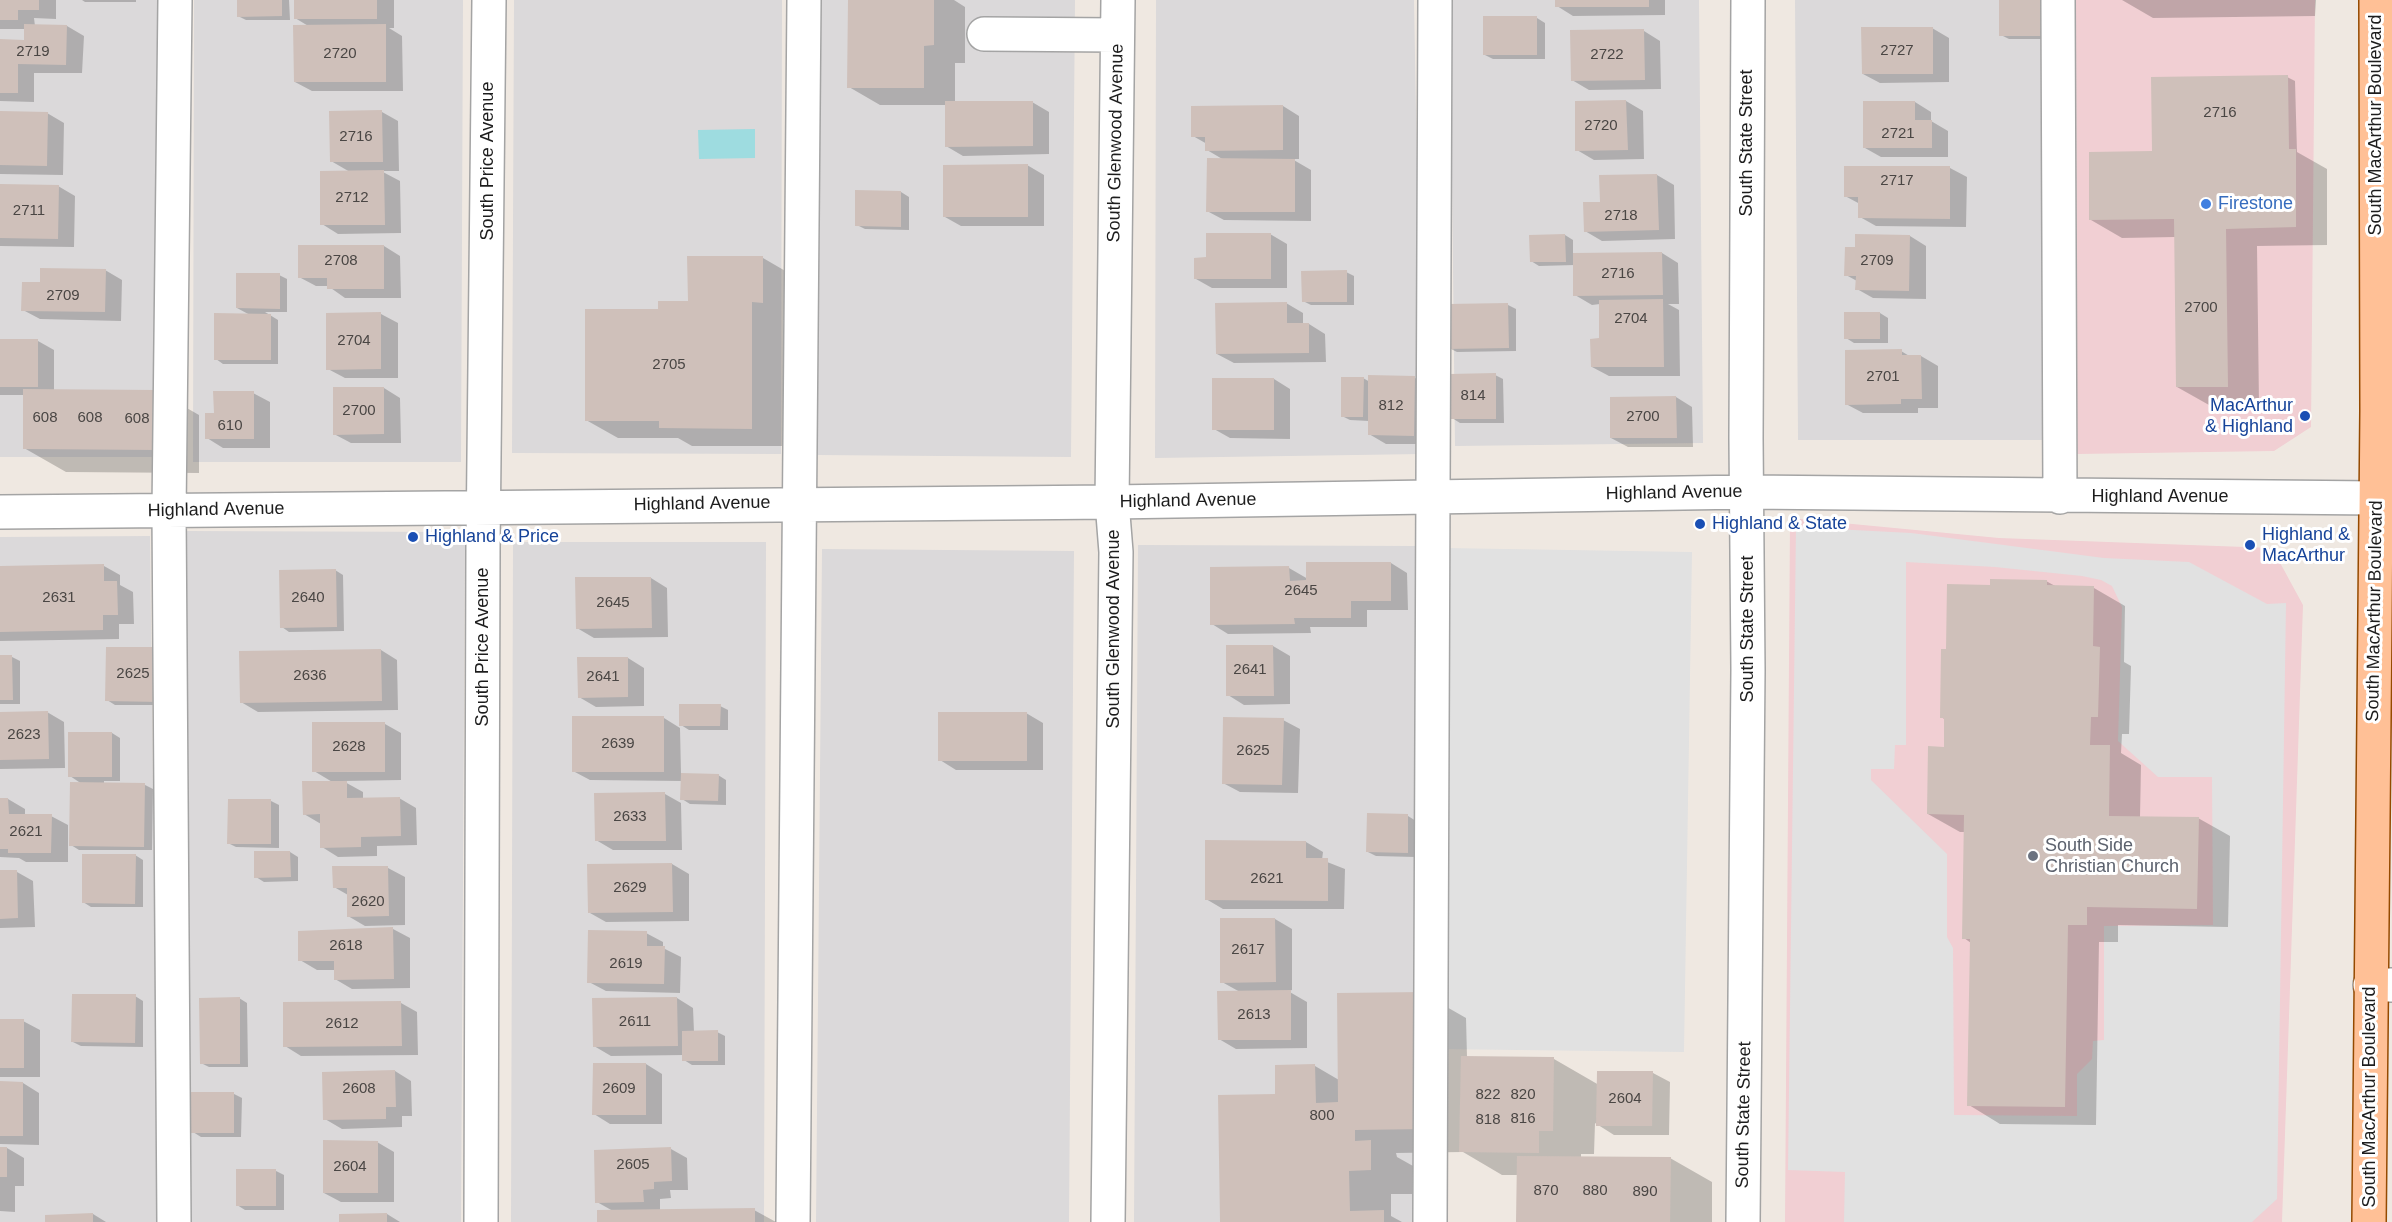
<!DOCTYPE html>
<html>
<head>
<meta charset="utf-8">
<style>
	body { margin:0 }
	canvas { display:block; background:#efe8e1 }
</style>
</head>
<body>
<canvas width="2392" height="1222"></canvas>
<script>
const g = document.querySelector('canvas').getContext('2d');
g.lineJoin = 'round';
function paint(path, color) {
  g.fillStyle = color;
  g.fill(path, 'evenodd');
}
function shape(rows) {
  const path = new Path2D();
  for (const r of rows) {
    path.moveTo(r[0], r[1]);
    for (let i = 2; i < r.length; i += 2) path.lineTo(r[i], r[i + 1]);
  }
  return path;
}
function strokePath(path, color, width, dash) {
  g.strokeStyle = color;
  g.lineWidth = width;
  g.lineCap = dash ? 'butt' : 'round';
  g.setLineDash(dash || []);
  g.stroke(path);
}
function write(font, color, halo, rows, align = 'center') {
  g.font = font + ' Arial,sans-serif';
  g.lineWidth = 6;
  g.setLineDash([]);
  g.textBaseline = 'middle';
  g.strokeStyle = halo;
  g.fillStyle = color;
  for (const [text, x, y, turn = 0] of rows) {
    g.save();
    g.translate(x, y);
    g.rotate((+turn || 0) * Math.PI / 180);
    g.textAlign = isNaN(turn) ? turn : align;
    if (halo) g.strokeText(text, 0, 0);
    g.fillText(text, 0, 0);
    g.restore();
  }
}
paint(shape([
	[0,0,163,0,161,457,0,457],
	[194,0,463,0,461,462,193,462],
	[514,0,782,0,781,454,512,453],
	[819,0,1075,0,1071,457,815,455],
	[1156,0,1414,0,1422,454,1155,458],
	[1450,0,1699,0,1703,443,1455,446],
	[1795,0,2044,0,2042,440,1798,440],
	[181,531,465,532,461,1222,190,1222],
	[150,536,158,1222,0,1222,0,537],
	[513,542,766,542,764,1222,511,1222],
	[1138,545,1421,546,1423,1222,1134,1222],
	[822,549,1074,551,1069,1222,816,1222]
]), '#dbd9da');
paint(shape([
	[2076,0,2315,0,2311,427,2274,451,2077,454],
	[1790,518,1999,538,2272,548,2303,605,2282,1222,1785,1222]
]), '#f1cfd3');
paint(shape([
	[1796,527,1911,533,2104,558,2189,562,2267,604,2286,603,2277,1199,2252,1222,1844,1222,1845,1172,1788,1170],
	[1906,562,1995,567,2082,576,2101,580,2112,586,2122,607,2118,741,2158,777,2212,777,2213,925,2104,926,2104,1040,2093,1041,2092,1059,2077,1074,2077,1116,1954,1115,1953,948,1947,937,1947,854,1871,780,1871,769,1894,769,1895,745,1906,745],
	[1445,548,1692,552,1684,1052,1437,1049]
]), '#e1e1e1');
paint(shape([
	[755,129,755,158,699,159,698,130]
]), '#9edce0');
paint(shape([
	[0,0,56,0,56,19,34,18,35,26,67,26,84,36,82,73,34,73,34,102,0,101,0,41,25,41,25,29,0,29],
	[82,0,136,0,136,2,85,2],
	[238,0,289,0,290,20,246,20,238,16],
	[295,0,394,0,394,28,389,28,402,36,403,91,312,91,295,82,310,27,295,18],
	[849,0,954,0,965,7,965,63,955,63,955,102,1032,102,1049,112,1049,154,963,156,946,146,946,105,880,105,849,87],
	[1557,0,1665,0,1665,15,1573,16,1557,6],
	[2001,0,2050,39,2009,39,2001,35],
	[2122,0,2316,0,2315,16,2153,18],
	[1484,18,1537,18,1545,23,1545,59,1493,59,1485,55],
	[1932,28,1949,38,1949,82,1880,83,1863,74],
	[1644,31,1660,41,1661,89,1589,90,1572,80],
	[2287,77,2295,81,2297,152,2327,169,2327,245,2257,246,2259,404,2209,405,2177,387,2175,237,2122,238,2091,220,2157,152],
	[1626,101,1643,111,1644,159,1594,160,1577,150],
	[1915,102,1931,112,1931,121,1948,131,1948,157,1881,157,1865,148],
	[1283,106,1299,116,1299,159,1292,159,1311,170,1311,221,1224,220,1207,211,1224,160,1207,150,1207,144,1193,136],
	[0,112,47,113,64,123,63,175,0,174],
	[382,112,398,121,399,171,381,171,400,181,401,233,338,234,322,224,350,172,331,161],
	[1027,165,1044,175,1044,226,961,226,945,217],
	[1950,168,1967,177,1966,227,1876,226,1860,217,1860,204,1845,196],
	[1657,175,1674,185,1675,239,1602,241,1585,231,1601,204],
	[0,185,58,186,75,196,74,247,0,246],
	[901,192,909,197,909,230,865,229,857,225],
	[1270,234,1287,244,1287,288,1212,288,1196,279,1207,259],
	[1565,235,1573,240,1573,254,1662,253,1678,263,1679,304,1668,304,1679,310,1680,376,1609,376,1592,367,1600,340,1600,304,1592,305,1575,295,1575,265,1539,266,1531,261],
	[1910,236,1926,246,1926,299,1873,298,1857,289,1857,281,1846,275,1857,249],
	[384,246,400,256,401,298,345,298,328,286,316,286,299,277],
	[763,258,794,276,794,320,783,320,783,446,692,446,678,438,618,438,586,420,660,310,689,302],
	[105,270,122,280,121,321,40,319,23,310,41,284],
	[1346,272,1354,276,1354,305,1311,305,1303,301],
	[279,275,287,279,287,312,265,312,278,320,278,364,223,364,216,359,250,315,237,308],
	[1286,303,1303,313,1303,324,1309,324,1325,334,1326,362,1234,363,1217,354],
	[1508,305,1516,309,1516,351,1457,352,1449,348],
	[1880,313,1888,318,1888,343,1854,343,1846,338],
	[327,314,381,314,398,323,398,378,345,378,328,369],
	[0,340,38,341,54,350,54,390,157,391,199,415,199,473,66,472,24,448,25,395,0,395],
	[1901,351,1911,357,1921,356,1938,366,1938,408,1918,408,1918,413,1863,413,1846,404],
	[1495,375,1503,379,1504,423,1460,423,1452,418],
	[1363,378,1370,382,1415,378,1431,387,1431,444,1386,444,1369,434,1369,421,1350,420,1342,416],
	[1274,379,1290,389,1290,439,1230,438,1214,429],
	[384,388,400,398,401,443,351,443,334,434],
	[253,393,270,402,270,448,223,448,207,438,215,414],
	[1676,397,1692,407,1693,447,1628,447,1611,438],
	[1391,563,1407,573,1408,610,1367,610,1367,627,1310,627,1311,633,1228,634,1212,624,1289,568,1308,579],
	[104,566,120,575,120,585,133,592,134,624,119,624,119,639,0,641,0,568],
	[335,570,343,575,344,631,289,632,282,627],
	[651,578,667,588,668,637,594,638,577,628],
	[2046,581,2057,587,2094,588,2125,606,2124,662,2131,666,2129,734,2122,734,2121,753,2141,765,2140,817,2198,818,2230,836,2228,927,2118,925,2118,942,2099,942,2096,1125,2000,1124,1969,1105,1971,943,1964,938,1965,832,1960,832,1928,814,1945,748,1946,720,1941,717,1947,651,1992,587],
	[1273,646,1290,656,1290,704,1244,705,1228,695,1228,647],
	[381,650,397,660,398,710,258,712,241,702],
	[168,654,168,705,115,705,107,700],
	[0,657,12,657,20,661,20,704,0,704],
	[628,658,644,668,644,706,596,707,579,697],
	[720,706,728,710,728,730,689,730,681,725],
	[47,712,64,722,65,768,0,769,0,713],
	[1026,713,1043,723,1043,770,956,770,940,760],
	[664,718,680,728,681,774,718,775,726,780,726,805,690,804,682,799,682,781,590,780,573,771],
	[1283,720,1300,729,1298,793,1240,792,1223,783],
	[385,724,401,733,401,780,343,781,363,792,363,799,399,798,416,808,417,845,377,846,377,856,338,857,322,847,321,824,304,814,334,783,314,771],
	[112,733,120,738,120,781,104,781,104,784,145,785,153,789,152,850,79,850,71,845,82,784,70,776],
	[665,794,681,803,682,850,613,850,596,840],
	[0,799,8,799,25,809,25,816,51,816,68,825,68,862,26,862,19,858,0,857],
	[229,801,271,801,279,805,279,848,236,847,228,843],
	[1408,816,1416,821,1415,857,1376,856,1368,852],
	[1207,842,1306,842,1323,852,1322,860,1345,869,1344,909,1223,909,1206,899],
	[290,852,298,857,298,881,264,882,256,877],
	[135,855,143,860,143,907,91,907,83,902],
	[672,864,689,874,689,921,606,922,590,913],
	[334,868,388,868,405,877,405,925,365,926,348,916,348,895,334,887],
	[0,872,17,872,33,881,35,927,0,928],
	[1275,919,1292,929,1292,990,1288,991,1307,1002,1307,1048,1236,1049,1219,1039,1240,992,1222,982],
	[393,929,410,938,410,988,352,989,335,979,335,970,317,970,300,960,299,933],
	[646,933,663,942,663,948,681,957,680,993,606,991,589,982],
	[1424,994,1466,1018,1467,1057,1554,1059,1599,1085,1653,1073,1670,1082,1669,1135,1614,1135,1595,1123,1594,1154,1581,1154,1581,1158,1670,1158,1712,1182,1712,1222,1518,1222,1518,1175,1502,1175,1463,1152,1396,1153,1397,1157,1413,1166,1412,1194,1391,1194,1391,1216,1402,1222,1221,1222,1277,1095,1315,1066,1339,1080],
	[135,996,143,1001,143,1047,81,1046,73,1042],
	[239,998,247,1003,248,1067,209,1067,201,1063],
	[677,998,693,1008,694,1032,717,1032,725,1036,725,1065,692,1065,684,1060,684,1055,611,1056,594,1046],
	[401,1003,417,1012,418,1055,301,1056,285,1046],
	[0,1021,23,1021,40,1030,40,1077,0,1077],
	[646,1064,662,1074,662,1124,610,1124,594,1114],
	[395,1071,411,1081,412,1116,402,1116,402,1127,342,1129,325,1119],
	[0,1083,23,1083,39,1093,39,1145,0,1144],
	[234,1094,242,1098,241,1137,201,1137,193,1132],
	[377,1142,394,1152,394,1202,341,1202,324,1193],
	[0,1148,7,1148,24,1158,24,1186,15,1186,15,1212,0,1211],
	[671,1149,687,1158,688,1190,670,1190,671,1198,660,1199,660,1211,754,1210,776,1222,599,1222,613,1211,597,1202],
	[276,1171,284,1175,284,1210,245,1210,237,1205],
	[93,1214,106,1222,46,1222],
	[387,1214,400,1222,341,1222]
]), '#0003');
paint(shape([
	[0,0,39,0,39,10,18,10,18,20,0,20],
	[237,0,282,0,282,16,237,17],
	[294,0,377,0,377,19,294,19],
	[848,0,934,0,934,45,924,46,924,88,847,88],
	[1555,0,1649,0,1649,7,1555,7],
	[1999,0,2043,0,2043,36,1999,36],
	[1483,16,1537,16,1537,55,1483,55],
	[24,24,67,25,66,65,18,64,18,93,0,93,0,39,24,40],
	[386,24,386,82,294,82,293,25],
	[1861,27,1933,27,1933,74,1862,74],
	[1644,29,1645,80,1571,81,1570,30],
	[2288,75,2289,149,2296,149,2296,227,2226,229,2228,387,2176,387,2174,219,2089,220,2089,152,2152,151,2151,77],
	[1626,100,1628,150,1575,151,1575,101],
	[945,101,1033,101,1033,146,945,147],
	[1863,101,1915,101,1915,120,1932,120,1932,148,1863,148],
	[1283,105,1283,150,1205,151,1205,137,1191,137,1191,106],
	[382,110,383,162,330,162,329,111],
	[0,111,48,112,47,166,0,165],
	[1207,158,1295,159,1295,212,1206,212],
	[1028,164,1028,217,943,217,943,165],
	[1844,166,1950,166,1950,219,1858,218,1858,197,1844,197],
	[384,170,385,225,320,225,320,171],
	[1657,174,1659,230,1584,232,1583,202,1600,202,1599,175],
	[0,184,59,185,58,239,0,238],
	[855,190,901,191,901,227,855,226],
	[1206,233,1271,233,1271,279,1194,279,1194,258,1206,257],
	[1565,234,1566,262,1530,262,1529,235],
	[1855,234,1910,235,1909,291,1855,290,1856,276,1844,276,1845,247,1855,247],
	[298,245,384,245,384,289,327,289,327,278,298,278],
	[1662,252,1663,295,1573,296,1573,253],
	[687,256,763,256,763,303,752,302,752,429,659,428,659,421,585,421,585,309,658,309,658,301,688,301],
	[40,268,106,269,105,312,21,311,22,282,40,282],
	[1347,270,1347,302,1302,302,1301,271],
	[236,273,280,273,280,309,236,308],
	[1663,299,1664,367,1591,367,1590,339,1599,338,1599,300],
	[1287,302,1287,323,1309,323,1309,353,1216,354,1215,303],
	[1508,303,1509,348,1447,349,1447,304],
	[381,312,381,369,326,370,326,313],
	[1844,312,1880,312,1880,339,1844,339],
	[214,313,271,314,271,360,214,360],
	[0,339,38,339,38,387,0,387],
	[1902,349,1902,355,1921,355,1922,399,1901,399,1901,404,1845,405,1845,350],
	[1496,373,1496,419,1450,419,1449,374],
	[1368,375,1415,376,1414,436,1368,435],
	[1341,377,1364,377,1363,417,1341,417],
	[1212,378,1274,378,1274,430,1212,430],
	[333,387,384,387,384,434,333,435],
	[23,389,157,390,157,450,23,449],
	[213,391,254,391,254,439,205,439,205,413,214,413],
	[1676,396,1677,438,1610,438,1610,397],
	[1306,562,1391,562,1391,601,1351,601,1351,618,1294,618,1295,624,1210,625,1210,567,1289,566,1290,581,1306,580],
	[104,564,104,581,117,581,118,615,103,615,103,630,0,632,0,566],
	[336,569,337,627,280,628,279,570],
	[575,577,651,577,652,628,576,629],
	[1990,579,2047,580,2047,585,2094,586,2093,646,2100,647,2098,717,2091,717,2090,745,2110,745,2109,816,2199,817,2197,909,2087,907,2087,925,2068,925,2065,1107,1967,1106,1970,939,1962,939,1964,815,1927,814,1928,746,1944,747,1944,718,1940,718,1941,649,1946,649,1947,584,1990,585],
	[1226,645,1273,645,1274,696,1226,696],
	[106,647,161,647,160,702,105,701],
	[381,649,382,701,240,703,239,651],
	[0,655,12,655,13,700,0,700],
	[577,657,628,657,628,697,578,698],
	[679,704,721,704,720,726,679,726],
	[48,711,49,759,0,760,0,712],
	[938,712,1027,712,1027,761,938,761],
	[572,716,664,716,664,772,572,772],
	[1223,717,1284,718,1282,785,1222,784],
	[312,722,385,722,385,772,312,772],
	[68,732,112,732,112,777,68,777],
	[681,773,719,774,718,801,680,800],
	[302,781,347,781,347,798,400,797,401,836,361,837,361,847,320,848,320,814,303,815],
	[70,782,145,783,144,847,69,846],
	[665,792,666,841,595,841,594,793],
	[0,798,8,798,9,814,52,814,51,853,8,853,8,849,0,849],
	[228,799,271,799,271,844,227,844],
	[1367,813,1408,814,1408,853,1366,852],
	[1205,840,1306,841,1306,858,1328,858,1328,901,1205,900],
	[254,851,290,851,291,877,254,878],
	[82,854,136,854,135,904,82,903],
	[672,863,673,912,588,913,587,864],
	[332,866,388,866,389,916,347,917,347,888,333,888],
	[0,870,17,870,18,918,0,919],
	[1220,918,1275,918,1276,982,1220,983],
	[393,927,394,979,334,980,334,961,298,961,298,931],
	[588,930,647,931,647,946,665,946,664,984,587,983],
	[1291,990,1291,1040,1218,1040,1217,991],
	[1424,992,1427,1129,1355,1130,1355,1141,1371,1140,1371,1170,1349,1171,1350,1211,1384,1210,1384,1222,1220,1222,1218,1095,1275,1094,1275,1065,1315,1064,1316,1103,1338,1102,1337,993],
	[72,994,136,994,135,1043,71,1042],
	[240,997,240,1064,200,1064,199,998],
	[677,997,678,1046,593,1047,592,998],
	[401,1001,402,1046,283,1047,283,1002],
	[0,1019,24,1019,24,1068,0,1068],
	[718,1030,718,1061,682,1061,682,1031],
	[1461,1056,1554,1057,1553,1131,1539,1131,1539,1153,1459,1152],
	[593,1063,646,1063,646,1115,592,1115],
	[395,1070,396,1107,386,1107,386,1119,323,1120,322,1072],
	[1597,1071,1653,1071,1652,1126,1596,1126],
	[0,1081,23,1082,23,1136,0,1136],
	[191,1092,234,1092,234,1133,191,1133],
	[323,1140,378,1141,378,1193,323,1193],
	[0,1147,7,1147,7,1177,0,1177],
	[671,1147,672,1181,654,1182,654,1189,643,1190,644,1202,595,1203,594,1150],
	[1517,1156,1671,1157,1670,1222,1516,1222],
	[236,1169,276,1169,276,1206,236,1206],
	[755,1208,755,1222,597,1222,597,1210],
	[93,1213,93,1222,45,1222,45,1215],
	[387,1213,387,1222,339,1222,339,1214]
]), '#cfc0ba');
const minor = shape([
	[2058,0,2060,497],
	[984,34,1117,35],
	[0,512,1112,502,1747,492,2376,498],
	[2370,985,2392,985],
	[174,1222,169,511,175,0],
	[481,1222,483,547,489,0],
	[793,1222,804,0],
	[1108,1222,1116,552,1112,502,1118,0],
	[1430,1222,1435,0],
	[1743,1222,1748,670,1746,438,1748,0]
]);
const major = shape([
	[2369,1222,2377,411,2376,0]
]);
strokePath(minor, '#a4a4a4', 36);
strokePath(major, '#954a00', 36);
strokePath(minor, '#fff', 33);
strokePath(major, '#ffc096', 33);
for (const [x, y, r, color] of [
	[2206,204,6,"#3f7fe0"],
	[2305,416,6,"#1a4fb4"],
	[1700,524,6,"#1a4fb4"],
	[413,537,6,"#1a4fb4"],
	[2250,545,6,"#1a4fb4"],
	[2033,856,6,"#6b7280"]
]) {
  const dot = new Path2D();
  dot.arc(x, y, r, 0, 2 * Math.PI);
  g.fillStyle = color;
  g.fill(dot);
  strokePath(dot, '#fff', 2);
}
write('15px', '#4a4644', null, [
	["2727",1897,51],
	["2719",33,52],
	["2720",340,54],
	["2722",1607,55],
	["2716",2220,113],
	["2720",1601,126],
	["2721",1898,134],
	["2716",356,137],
	["2717",1897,181],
	["2712",352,198],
	["2711",29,211],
	["2718",1621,216],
	["2708",341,261],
	["2709",1877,261],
	["2716",1618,274],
	["2709",63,296],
	["2700",2201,308],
	["2704",1631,319],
	["2704",354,341],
	["2705",669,365],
	["2701",1883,377],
	["814",1473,396],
	["812",1391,406],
	["2700",359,411],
	["2700",1643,417],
	["608",45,418],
	["608",90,418],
	["608",137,419],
	["610",230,426],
	["2645",1301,591],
	["2631",59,598],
	["2640",308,598],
	["2645",613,603],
	["2641",1250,670],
	["2625",133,674],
	["2636",310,676],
	["2641",603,677],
	["2623",24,735],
	["2639",618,744],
	["2628",349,747],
	["2625",1253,751],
	["2633",630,817],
	["2621",26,832],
	["2621",1267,879],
	["2629",630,888],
	["2620",368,902],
	["2618",346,946],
	["2617",1248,950],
	["2619",626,964],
	["2613",1254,1015],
	["2611",635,1022],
	["2612",342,1024],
	["2608",359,1089],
	["2609",619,1089],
	["822",1488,1095],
	["820",1523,1095],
	["2604",1625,1099],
	["800",1322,1116],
	["816",1523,1119],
	["818",1488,1120],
	["2605",633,1165],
	["2604",350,1167],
	["870",1546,1191],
	["880",1595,1191],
	["890",1645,1192]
]);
write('18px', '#1d1d1d', '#fff', [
	["South MacArthur Boulevard",2376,125,-90],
	["South Glenwood Avenue",1116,143,-89],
	["South State Street",1747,143,-90],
	["South Price Avenue",488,161,-90],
	["Highland Avenue",1674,493,-1],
	["Highland Avenue",2160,497],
	["Highland Avenue",1188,501,-1],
	["Highland Avenue",702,504,-1],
	["Highland Avenue",216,510,-1],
	["South MacArthur Boulevard",2375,611,-89],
	["South Glenwood Avenue",1114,629,-90],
	["South State Street",1748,629,-90],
	["South Price Avenue",483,647,-90],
	["South MacArthur Boulevard",2370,1097,-90],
	["South State Street",1744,1115,-89]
]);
write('18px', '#366cbe', '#fff', [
	["Firestone",2218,204]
], 'left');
write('18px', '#164399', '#fff', [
	["MacArthur",2293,406,"right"],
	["& Highland",2293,427,"right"],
	["Highland & State",1712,524],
	["Highland &",2262,535],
	["MacArthur",2262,556],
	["Highland & Price",425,537]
], 'left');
write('18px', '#5b616d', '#fff', [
	["South Side",2045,846],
	["Christian Church",2045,867]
], 'left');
</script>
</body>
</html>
